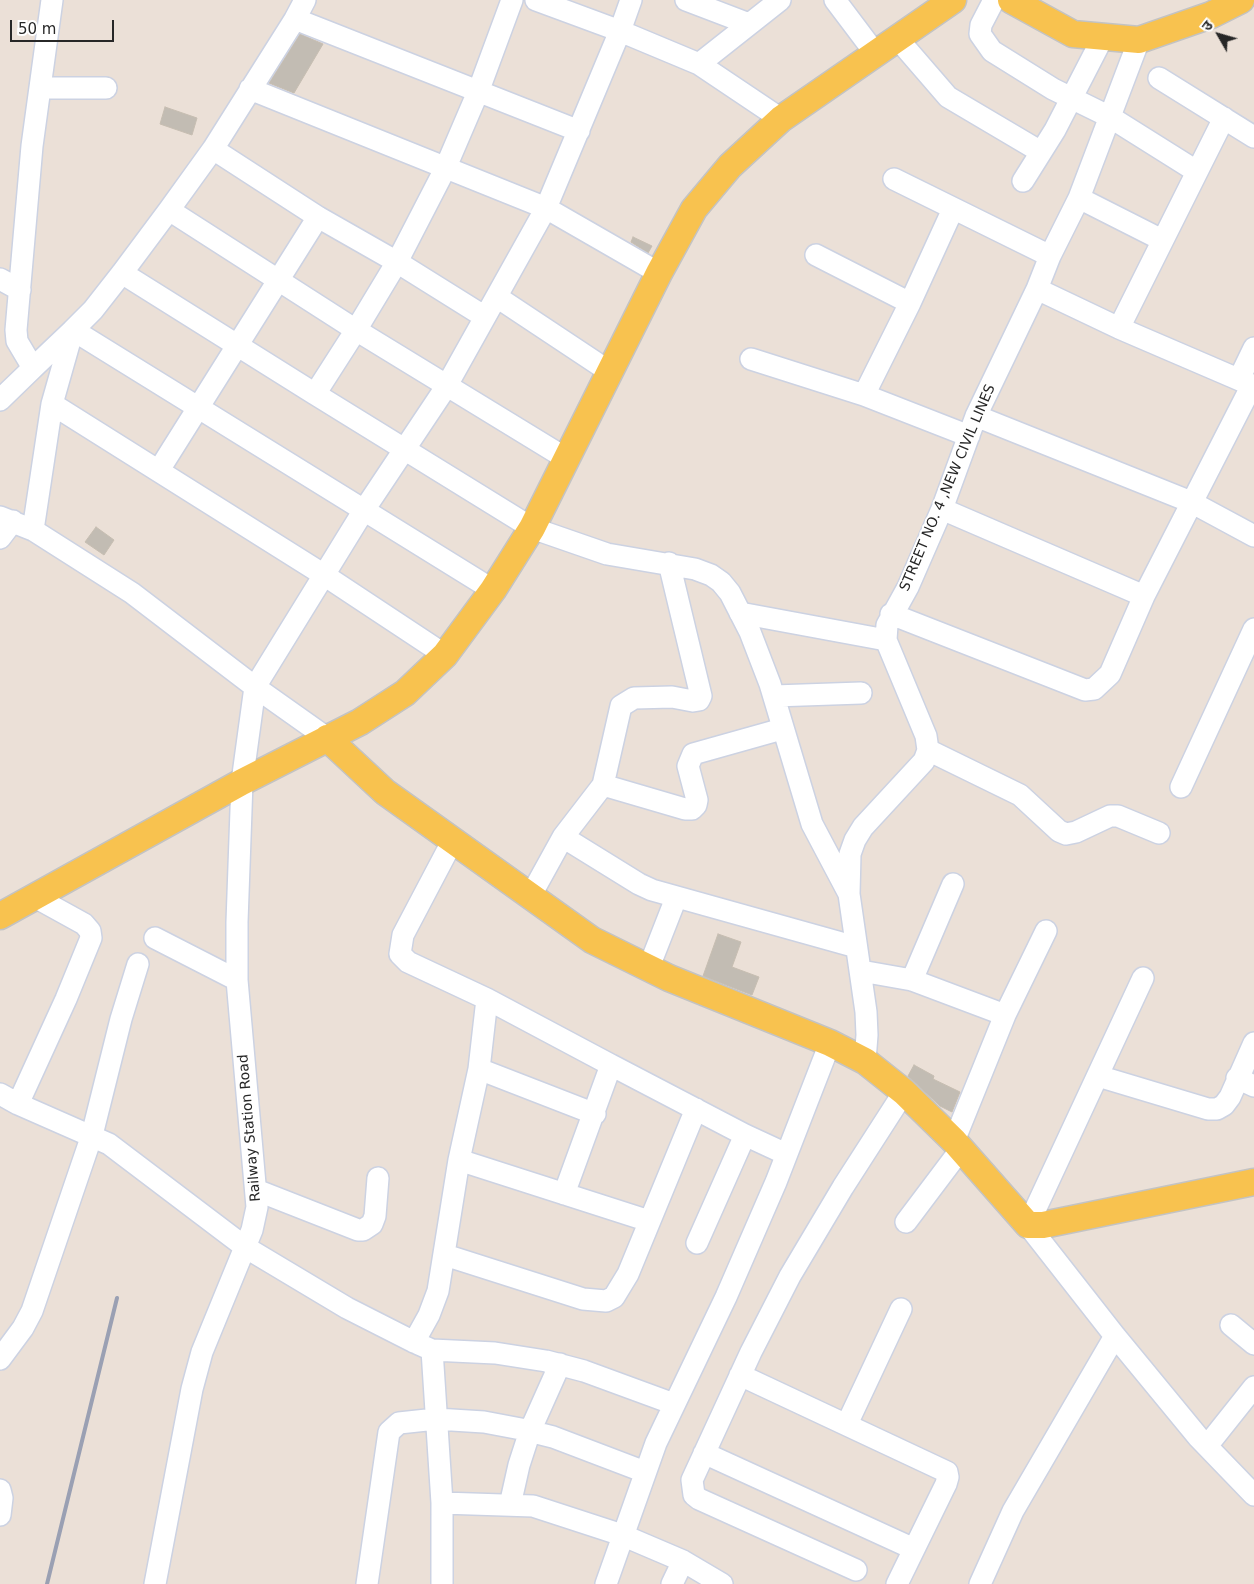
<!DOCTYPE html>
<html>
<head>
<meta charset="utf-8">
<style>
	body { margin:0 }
	#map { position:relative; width:1254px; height:1584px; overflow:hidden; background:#ebe0d7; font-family:"DejaVu Sans","Noto Sans Devanagari",sans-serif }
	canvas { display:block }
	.north { position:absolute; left:1194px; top:10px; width:50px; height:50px; -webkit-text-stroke:4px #fff; paint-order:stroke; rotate:308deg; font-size:14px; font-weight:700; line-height:20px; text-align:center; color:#272727 }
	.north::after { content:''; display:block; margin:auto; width:18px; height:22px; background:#272727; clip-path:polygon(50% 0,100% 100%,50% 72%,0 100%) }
	.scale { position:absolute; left:10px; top:20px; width:104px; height:22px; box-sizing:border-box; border:2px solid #272727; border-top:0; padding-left:6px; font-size:15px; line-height:18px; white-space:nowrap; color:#272727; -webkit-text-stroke:4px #fff; paint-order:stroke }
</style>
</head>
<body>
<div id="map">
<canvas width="1254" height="1584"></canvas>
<div class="north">उ</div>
<div class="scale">50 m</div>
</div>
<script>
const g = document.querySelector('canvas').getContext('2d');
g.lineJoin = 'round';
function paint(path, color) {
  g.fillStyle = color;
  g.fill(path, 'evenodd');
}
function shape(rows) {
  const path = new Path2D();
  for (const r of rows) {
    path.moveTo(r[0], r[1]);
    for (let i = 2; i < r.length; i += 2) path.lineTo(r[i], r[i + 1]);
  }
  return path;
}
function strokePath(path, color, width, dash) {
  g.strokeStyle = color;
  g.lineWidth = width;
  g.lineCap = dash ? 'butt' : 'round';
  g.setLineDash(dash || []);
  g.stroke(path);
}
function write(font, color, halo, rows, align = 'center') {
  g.font = font + ' "DejaVu Sans",sans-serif';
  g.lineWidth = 4;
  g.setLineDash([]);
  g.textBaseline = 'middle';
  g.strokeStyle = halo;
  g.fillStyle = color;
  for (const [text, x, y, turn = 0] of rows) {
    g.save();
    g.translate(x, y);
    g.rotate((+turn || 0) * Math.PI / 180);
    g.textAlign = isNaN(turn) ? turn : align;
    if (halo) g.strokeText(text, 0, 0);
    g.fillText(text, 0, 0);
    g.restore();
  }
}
const building = shape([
	[300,34,323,44,294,93,269,83,300,34],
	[165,107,197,118,192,135,160,124,165,107],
	[633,237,652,246,648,253,631,242,633,237],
	[96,527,114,540,104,555,85,542,96,527],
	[718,934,741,942,732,967,759,977,752,995,703,976,718,934],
	[914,1065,934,1076,933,1079,960,1092,952,1112,940,1106,908,1076,914,1065]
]);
paint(building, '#c2bcb3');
strokePath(building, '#c6bdb1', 1);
const minor = shape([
	[631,0,620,31,699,64,780,0],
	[686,0,749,24],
	[835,0,875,53],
	[994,0,981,25,980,34,992,51,1053,89,1110,117,1196,171],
	[295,19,305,0],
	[897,38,948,97,1041,152],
	[699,64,781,119],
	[1159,78,1254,137],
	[41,88,106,88],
	[250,89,546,208,620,31,536,0],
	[213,149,318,217,397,262,445,169,478,92,512,0],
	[894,179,1050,256],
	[1023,181,1055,130,1103,37],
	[1079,198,1162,240],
	[169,210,356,330,397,262,485,317],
	[816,255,910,303],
	[122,273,315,394],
	[0,279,20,290],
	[1037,289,1050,256,1079,198,1139,40],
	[497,297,610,372],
	[1119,328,1224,118],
	[751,359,864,395,969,436],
	[33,368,73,330,493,590],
	[1239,379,1254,348],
	[864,395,910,303,953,209],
	[0,400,33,368,17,341,16,330,32,146,52,0],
	[976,416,1191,502,1254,536],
	[567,459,356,330,315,394,532,528,607,554,695,569,711,575,721,582,730,593,750,632,770,684,812,824,849,894],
	[159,470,318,217],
	[942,509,1144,596],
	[0,517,33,530,132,593,255,687,327,738],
	[33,530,52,404],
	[0,538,13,521],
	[740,613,886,640],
	[891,614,1085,690,1094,689,1110,674,1144,596,1252,385],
	[445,655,324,575,364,510,446,387,546,208,659,273],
	[774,696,861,693],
	[928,750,1020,795,1059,831,1066,834,1076,832,1110,816,1118,816,1159,833],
	[603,785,685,809,692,809,696,805,697,800,688,766,693,754,782,729],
	[1181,787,1254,629],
	[563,837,639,884,652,890,856,947],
	[453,840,403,935,400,954,408,962,487,999,611,1065,564,1194],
	[531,895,563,837,603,785,621,706,634,698,672,697,693,701,699,700,701,696,669,563],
	[155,938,237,980],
	[649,967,676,898],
	[861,971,912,980,1005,1015],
	[1143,978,1028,1225,1115,1336,1199,1438,1254,1495],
	[912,980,953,884],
	[865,1061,867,1035,866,1012,849,894,850,854,855,840,863,827,924,761,928,750,926,736,886,640,887,625,908,587,942,509,976,416,1037,289,1119,328,1254,386],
	[611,1065,745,1135,786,1154],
	[479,1069,595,1114],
	[1098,1076,1208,1109,1217,1109,1224,1105,1230,1097,1254,1043],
	[1237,1078,1254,1086],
	[0,1094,18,1104,109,1144,245,1247,347,1308,414,1342,432,1350,495,1353,546,1361,584,1371,674,1404],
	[18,1104,66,999,91,938,90,931,84,924,35,897],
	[954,1141,1005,1015,1046,931],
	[459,1160,649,1221],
	[256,1190,358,1230,363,1230,372,1224,375,1216,378,1178],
	[906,1222,961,1149],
	[697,1243,745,1135],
	[445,1255,583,1299,606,1301,614,1297,628,1274,696,1109],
	[1231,1325,1254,1344],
	[414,1342,429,1315,438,1291,459,1160,479,1069,487,999],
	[432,1350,442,1503,442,1584],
	[0,1359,23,1328,32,1311,92,1135,121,1019,138,964],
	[740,1375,947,1472,948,1477,946,1484,897,1584],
	[847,1424,901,1309],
	[1207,1446,1254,1387],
	[704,1453,914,1549],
	[0,1490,2,1498,0,1515],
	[442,1503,533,1506,622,1535,683,1561,722,1584],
	[510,1505,519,1465,530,1431,560,1364],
	[856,1570,699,1499,694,1495,692,1480,751,1352,790,1276,843,1187,904,1092],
	[155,1584,192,1389,202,1352,252,1230,257,1207,237,980,237,922,242,782,255,687,324,575,52,404,73,330,93,310,122,273,169,210,213,149,295,19,579,131],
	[367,1584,389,1432,399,1423,436,1419,484,1422,521,1429,553,1437,645,1472],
	[606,1584,656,1443,726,1297,776,1182,830,1043],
	[672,1584,683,1561],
	[980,1584,1013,1511,1115,1336]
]);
const major = shape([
	[1011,0,1073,34,1139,40,1211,15,1241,0],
	[327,738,385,792,592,940,669,978,830,1043,865,1061,904,1092,954,1141,1028,1225,1043,1225,1254,1182],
	[0,916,242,782,360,722,405,693,445,655,493,590,532,528,659,273,694,209,730,166,781,119,953,0]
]);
strokePath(minor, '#ccd2e2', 24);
strokePath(major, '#c3c3c3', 29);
strokePath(minor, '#fff', 21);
strokePath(major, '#f8c24f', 26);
strokePath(shape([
	[47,1584,117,1298]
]), '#9aa0b3', 4);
write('14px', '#272727', '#fff', [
	["STREET NO. 4 ,NEW CIVIL LINES",948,488,-67],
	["Railway Station Road",250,1128,-95]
]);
</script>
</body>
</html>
